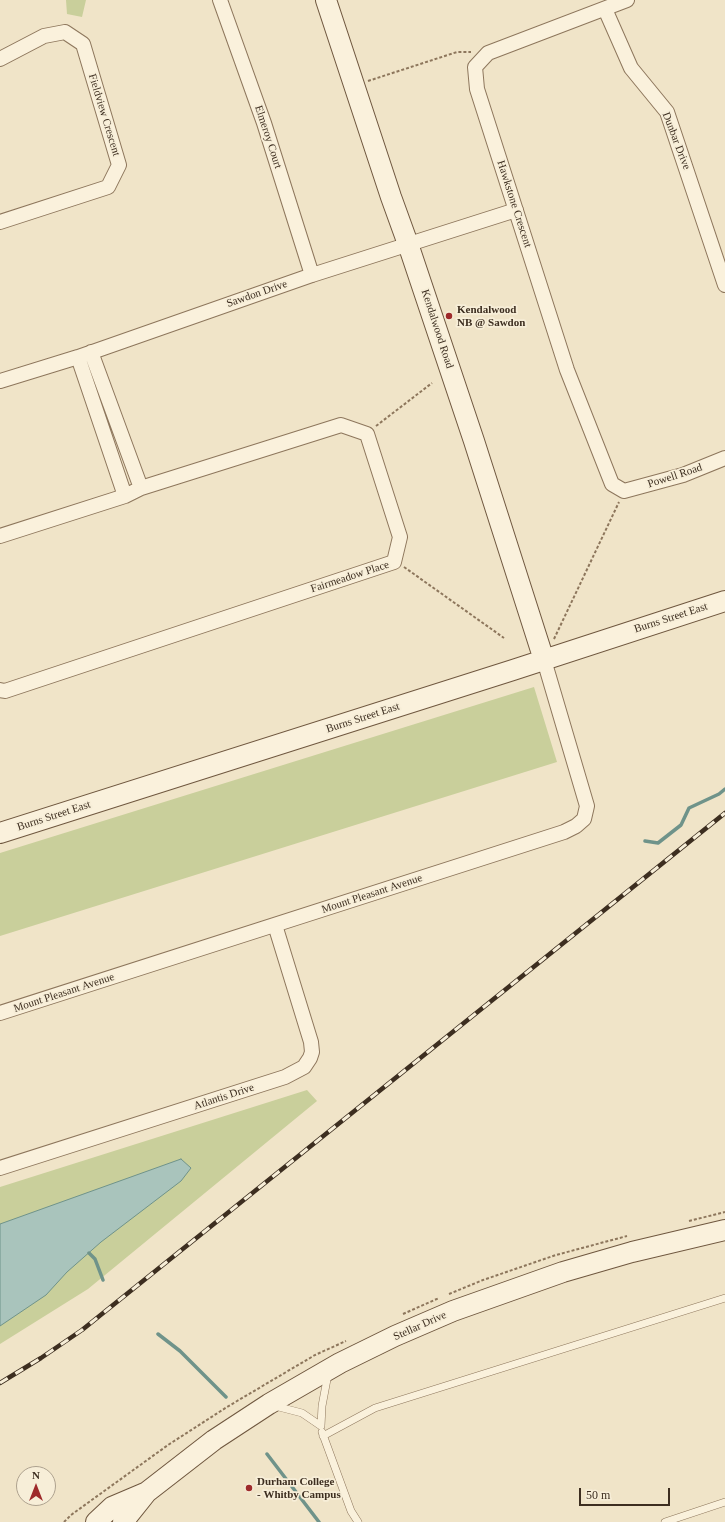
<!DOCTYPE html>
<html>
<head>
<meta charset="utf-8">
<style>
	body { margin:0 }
	#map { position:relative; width:725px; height:1522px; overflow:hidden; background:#f0e4c8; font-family:Georgia,serif }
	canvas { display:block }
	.north { position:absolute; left:16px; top:1466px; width:40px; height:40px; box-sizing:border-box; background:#f7eed8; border:1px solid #ada18e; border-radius:50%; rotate:0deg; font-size:11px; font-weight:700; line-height:16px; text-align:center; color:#3d2e20 }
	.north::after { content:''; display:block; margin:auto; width:14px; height:18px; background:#9e2a2b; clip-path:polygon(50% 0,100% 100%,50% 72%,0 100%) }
	.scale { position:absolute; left:579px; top:1488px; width:91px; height:18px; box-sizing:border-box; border:2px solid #3d2e20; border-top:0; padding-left:5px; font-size:12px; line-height:14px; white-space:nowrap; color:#3d2e20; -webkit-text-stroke:3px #f7eed8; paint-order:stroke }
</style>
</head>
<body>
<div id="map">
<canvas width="725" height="1522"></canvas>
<div class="north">N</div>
<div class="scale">50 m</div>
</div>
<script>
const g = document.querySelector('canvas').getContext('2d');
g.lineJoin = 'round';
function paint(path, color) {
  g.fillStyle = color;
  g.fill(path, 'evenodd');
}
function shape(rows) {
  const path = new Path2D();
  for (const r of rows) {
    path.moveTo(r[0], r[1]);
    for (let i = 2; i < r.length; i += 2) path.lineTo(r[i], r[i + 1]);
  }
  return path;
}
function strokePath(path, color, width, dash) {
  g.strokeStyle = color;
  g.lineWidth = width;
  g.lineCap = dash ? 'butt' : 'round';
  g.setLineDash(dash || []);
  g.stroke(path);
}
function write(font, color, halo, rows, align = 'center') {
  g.font = font + ' Georgia,serif';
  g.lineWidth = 3.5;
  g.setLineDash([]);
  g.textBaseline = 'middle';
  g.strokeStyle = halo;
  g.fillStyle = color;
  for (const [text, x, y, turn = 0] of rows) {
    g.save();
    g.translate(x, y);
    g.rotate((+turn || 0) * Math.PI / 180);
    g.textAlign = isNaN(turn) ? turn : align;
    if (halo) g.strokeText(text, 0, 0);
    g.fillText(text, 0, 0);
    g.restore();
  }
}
paint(shape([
	[66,0,86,0,82,17,67,14],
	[534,687,557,762,0,936,0,853],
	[307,1090,317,1101,88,1289,0,1344,0,1187]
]), '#c9cf9b');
const water = shape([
	[181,1159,191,1168,181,1181,101,1242,67,1272,46,1295,0,1326,0,1224,181,1159]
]);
paint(water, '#a9c4bc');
strokePath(water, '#6f938a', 1);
strokePath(shape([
	[645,841,658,843,681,825,689,808,719,794,725,789],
	[89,1253,95,1259,103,1280],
	[158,1334,180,1351,226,1397],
	[267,1454,319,1522]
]), '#6f938a', 3.5);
const lane = shape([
	[275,1406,302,1413,321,1426,322,1406,328,1374],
	[322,1432,351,1511,358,1522],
	[323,1436,375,1408,725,1298],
	[665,1522,725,1502]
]);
const street = shape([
	[220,0,264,123,312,275],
	[627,0,488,53,475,67,477,89,567,370,612,484,624,491,683,475,725,458],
	[605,9,631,68,667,112,725,285],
	[0,59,44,36,65,32,83,44,119,165,108,187,0,222],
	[91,352,141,488],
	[78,357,125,496],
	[0,381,78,357,312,275,516,210],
	[0,536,125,496,141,488,341,425,367,434,400,537,394,562,5,691,0,690],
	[0,1013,564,832,576,826,584,819,587,806,544,660],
	[0,1168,285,1077,304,1067,310,1058,312,1052,311,1042,275,925]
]);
const secondary = shape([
	[326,0,391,197,408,244,474,441,544,660],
	[0,833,513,670,725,601],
	[96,1522,112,1507,145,1493],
	[123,1522,147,1492,214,1440,269,1404,340,1363,395,1336,453,1311,563,1272,632,1252,725,1230]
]);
strokePath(lane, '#8d765c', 8);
strokePath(street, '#8d765c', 16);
strokePath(secondary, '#6f573f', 22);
strokePath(shape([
	[368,81,457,52,471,52],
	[376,426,432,383],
	[404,567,504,638],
	[554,639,619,502],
	[689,1221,725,1212],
	[449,1294,483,1280,556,1255,627,1236],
	[403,1314,439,1298],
	[64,1522,71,1515,168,1445,227,1407,315,1355,346,1341]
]), '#8d765c', 2, [3, 2]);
strokePath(lane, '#faf1dc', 7);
strokePath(street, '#faf1dc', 14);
strokePath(secondary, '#faf1dc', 20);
const rail = shape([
	[0,1383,41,1358,82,1330,128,1293,725,813]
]);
strokePath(rail, '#3d2e20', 4.5);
strokePath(rail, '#f7eed8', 3, [9]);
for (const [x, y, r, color] of [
	[449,316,4,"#9e2a2b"],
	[249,1488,4,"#9e2a2b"]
]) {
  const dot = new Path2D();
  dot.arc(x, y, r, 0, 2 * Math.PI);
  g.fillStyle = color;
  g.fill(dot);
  strokePath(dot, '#f7eed8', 1.5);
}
write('11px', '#3d2e20', '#f7eed8', [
	["Fieldview Crescent",104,115,73],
	["Elmeroy Court",268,137,72],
	["Dunbar Drive",676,141,69],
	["Hawkstone Crescent",514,204,72],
	["Sawdon Drive",257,294,-19],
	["Kendalwood Road",437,329,72],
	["Powell Road",675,476,-18],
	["Fairmeadow Place",350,577,-18],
	["Burns Street East",671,618,-18],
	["Burns Street East",363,718,-18],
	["Burns Street East",54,816,-18],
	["Mount Pleasant Avenue",372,894,-18],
	["Mount Pleasant Avenue",64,993,-18],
	["Atlantis Drive",224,1097,-18],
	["Stellar Drive",420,1326,-24]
]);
write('bold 11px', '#3d2e20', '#f7eed8', [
	["Kendalwood",457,310],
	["NB @ Sawdon",457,323],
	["Durham College",257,1482],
	["- Whitby Campus",257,1495]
], 'left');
</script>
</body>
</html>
